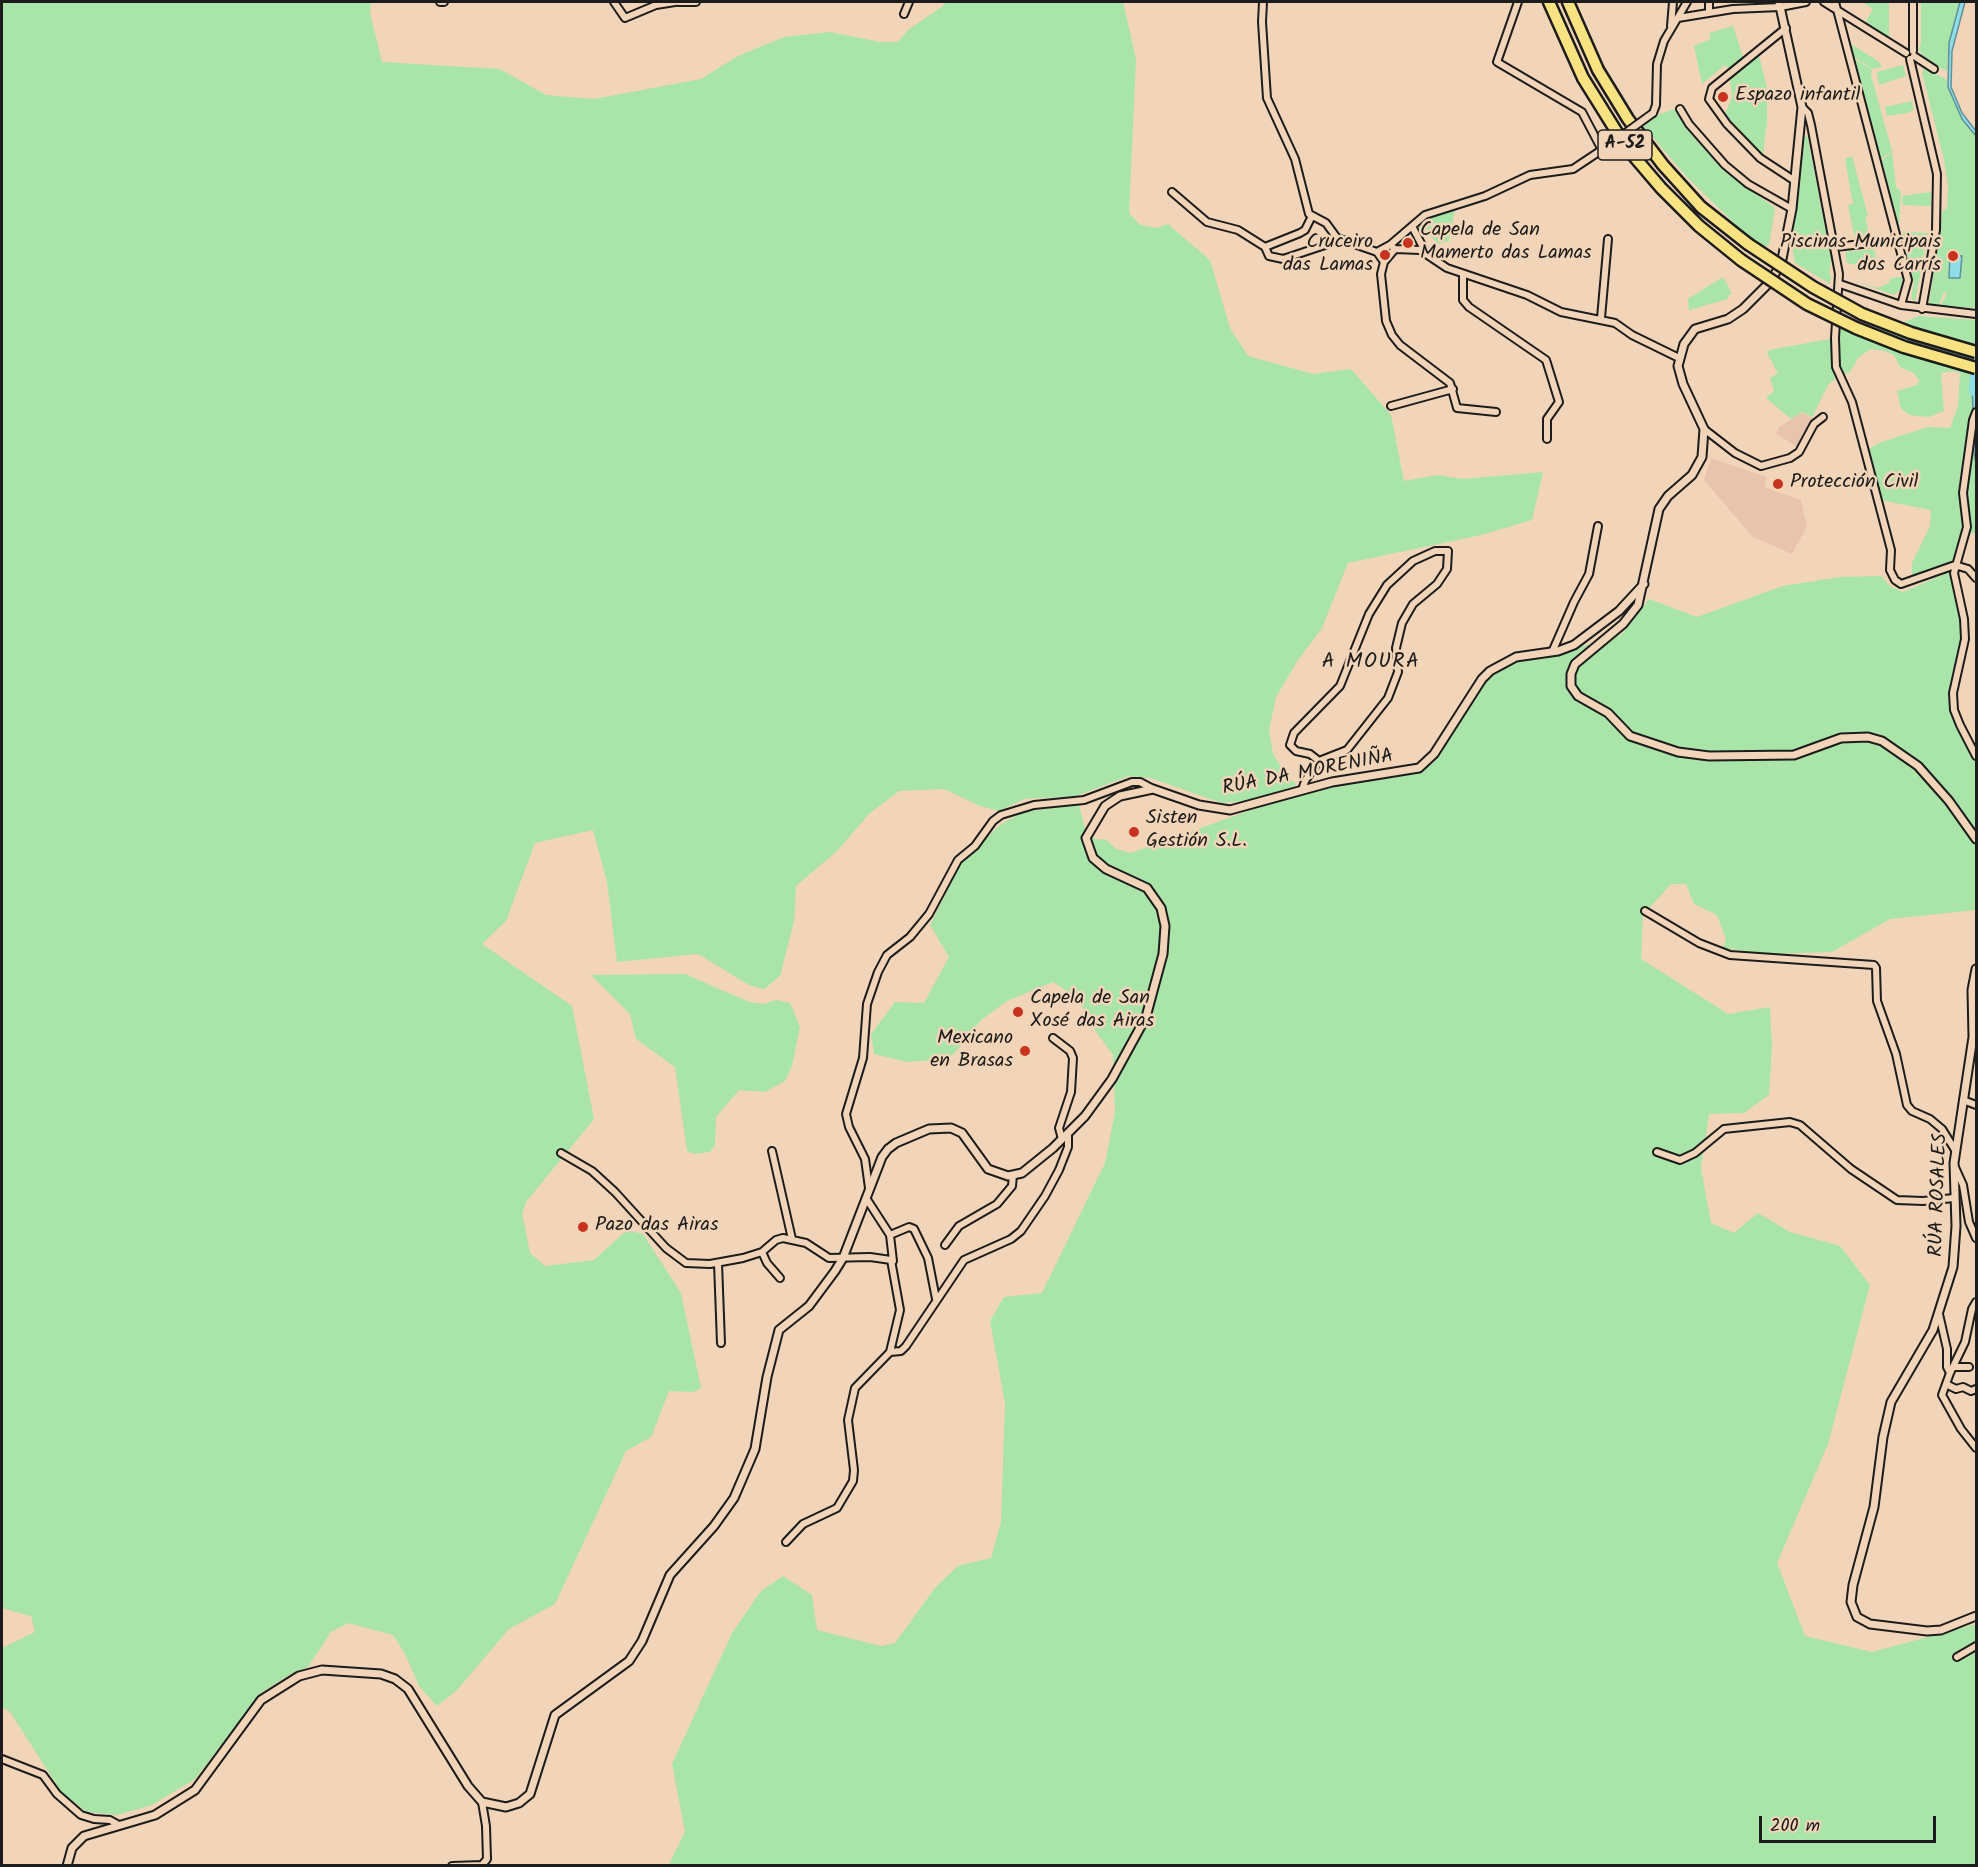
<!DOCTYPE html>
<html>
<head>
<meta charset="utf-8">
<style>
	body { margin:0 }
	#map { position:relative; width:1978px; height:1867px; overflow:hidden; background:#f2d5b8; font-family:Kalam,sans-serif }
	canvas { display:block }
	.frame { position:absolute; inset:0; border:3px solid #1c1c1c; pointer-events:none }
	.scale { position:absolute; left:1759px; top:1816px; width:177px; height:27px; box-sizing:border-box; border:3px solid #1c1c1c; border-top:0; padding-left:8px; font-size:18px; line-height:21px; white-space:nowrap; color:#1c1c1c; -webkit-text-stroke:4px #f2d5b8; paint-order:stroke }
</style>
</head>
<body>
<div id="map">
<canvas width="1978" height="1867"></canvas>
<div class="frame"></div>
<div class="scale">200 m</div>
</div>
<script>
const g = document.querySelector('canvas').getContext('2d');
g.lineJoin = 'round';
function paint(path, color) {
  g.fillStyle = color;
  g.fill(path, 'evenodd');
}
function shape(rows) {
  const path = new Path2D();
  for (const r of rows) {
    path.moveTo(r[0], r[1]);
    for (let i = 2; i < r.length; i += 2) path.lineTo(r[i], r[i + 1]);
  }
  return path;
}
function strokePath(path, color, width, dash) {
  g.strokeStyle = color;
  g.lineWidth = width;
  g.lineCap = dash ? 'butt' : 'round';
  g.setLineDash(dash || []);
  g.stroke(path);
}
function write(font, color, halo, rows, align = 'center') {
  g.font = font + ' Kalam,sans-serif';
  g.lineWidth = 5;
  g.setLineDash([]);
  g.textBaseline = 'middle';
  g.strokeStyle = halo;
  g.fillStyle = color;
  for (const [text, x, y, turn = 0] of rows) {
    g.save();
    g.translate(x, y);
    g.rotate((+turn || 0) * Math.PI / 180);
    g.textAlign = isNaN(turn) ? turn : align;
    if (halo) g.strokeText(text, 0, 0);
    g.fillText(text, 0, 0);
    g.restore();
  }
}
paint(shape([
	[1801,413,1813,418,1807,436,1799,448,1776,434,1779,427],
	[1711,458,1767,477,1764,487,1801,500,1807,526,1792,554,1753,537,1739,521,1704,480]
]), '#e7c4ab');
paint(shape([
	[2,2,371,2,370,13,382,62,500,69,546,95,594,99,701,79,738,56,784,37,830,32,880,42,898,42,908,30,943,6,945,2,1123,2,1136,59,1129,213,1140,225,1157,228,1168,224,1210,260,1230,328,1248,356,1313,374,1351,369,1391,415,1404,481,1438,475,1462,479,1543,472,1532,520,1481,535,1348,563,1322,628,1298,660,1276,697,1269,730,1273,754,1286,775,1297,785,1254,800,1222,803,1150,778,1129,776,1076,796,1025,799,999,811,980,806,944,789,899,791,869,814,837,851,796,886,794,921,780,976,764,989,749,985,698,954,617,962,607,882,593,830,535,843,506,921,482,944,572,1006,594,1119,526,1202,522,1213,530,1253,545,1266,594,1260,627,1230,643,1234,681,1293,701,1388,693,1392,669,1391,651,1437,626,1451,555,1604,509,1629,457,1690,437,1706,419,1686,405,1654,393,1635,348,1623,331,1632,308,1667,289,1675,262,1692,195,1779,152,1805,117,1815,87,1812,62,1793,10,1712,2,1707,2,1648,35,1632,31,1616,2,1608],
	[1862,2,1889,2,1889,38,1864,24,1873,9],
	[1921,2,1960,2,1949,43,1947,71,1925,60,1918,48,1921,45],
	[1733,26,1743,57,1728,68,1725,65,1702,84,1694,46,1711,39,1709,33],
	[1851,44,1878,61,1882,67,1872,69,1854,57],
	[1759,55,1767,89,1767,121,1763,155,1725,114,1732,97,1730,79],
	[1855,59,1872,70,1871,75,1892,151,1881,159],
	[1903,65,1906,76,1879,85,1877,72],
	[1924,69,1946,79,1962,119,1976,136,1976,308,1940,306,1947,294,1944,292,1938,306,1929,303,1943,210,1947,209,1948,186,1944,160,1922,72],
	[1912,101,1914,109,1908,113,1887,116,1885,107],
	[1674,109,1691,134,1723,170,1775,208,1769,245,1765,246,1750,239,1685,175,1645,128,1643,124,1652,117],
	[1806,136,1811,140,1808,139,1831,259,1829,275,1831,275,1830,284,1795,263,1791,241,1802,138],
	[1892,152,1896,187,1901,192,1899,227,1882,160],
	[1852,156,1868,216,1865,217,1870,238,1855,239,1848,205,1853,204,1845,159],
	[1931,192,1931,206,1903,205,1902,196],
	[1455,209,1449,241,1439,244,1417,225,1439,212],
	[1904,232,1928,233,1915,302,1911,298,1914,283,1902,235],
	[1874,249,1879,269,1847,263,1845,252],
	[1723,277,1732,294,1727,296,1728,299,1689,310,1688,299],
	[1902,277,1903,287,1894,295,1851,280,1878,288,1889,283,1891,278],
	[1919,316,1976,320,1976,407,1970,416,1968,447,1976,449,1976,533,1962,533,1952,562,1919,576,1912,575,1912,563,1930,526,1931,510,1880,500,1869,449,1879,443,1928,427,1950,428,1958,406,1960,373,1953,371,1941,373,1944,411,1929,417,1909,415,1901,408,1897,391,1917,385,1919,381,1914,373,1900,367,1894,355,1885,351,1870,349,1858,358,1850,372,1837,377,1828,385,1812,417,1802,412,1791,419,1766,398,1774,391,1770,378,1778,373,1767,353,1769,350,1830,339,1839,326,1873,328,1902,323],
	[1949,572,1961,628,1962,672,1953,721,1976,762,1976,910,1890,919,1832,952,1768,954,1723,948,1726,939,1717,915,1694,904,1686,884,1671,884,1643,915,1641,959,1728,1014,1770,1007,1772,1047,1769,1095,1744,1113,1709,1114,1701,1168,1711,1223,1734,1233,1758,1213,1790,1232,1840,1246,1870,1285,1828,1444,1777,1563,1805,1636,1872,1652,1976,1624,1976,1865,668,1866,685,1832,672,1764,732,1633,761,1591,783,1576,812,1595,817,1630,881,1646,895,1643,935,1588,958,1566,991,1558,1001,1522,1005,1403,990,1321,1004,1297,1042,1293,1105,1163,1115,1112,1113,1055,1094,1029,1078,998,1053,982,1007,1001,980,1021,964,1043,948,1059,907,1062,874,1054,871,1034,895,1002,924,1003,949,957,930,925,961,863,1001,824,1023,812,1079,805,1085,829,1095,839,1107,840,1116,849,1131,853,1307,790,1361,780,1415,774,1433,763,1476,692,1493,672,1518,661,1556,654,1621,635,1649,599,1697,617,1783,586,1840,577,1881,576,1890,586,1903,592],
	[685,974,749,1002,764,1004,776,1000,790,1003,800,1027,792,1066,785,1081,765,1092,739,1090,716,1117,715,1145,710,1152,694,1154,687,1151,675,1067,636,1039,630,1014,591,975]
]), '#a9e4a9');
const water = shape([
	[1960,2,1965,2,1952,51,1951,87,1962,113,1976,131,1976,136,1962,119,1948,87,1949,43,1960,2],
	[1950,255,1962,256,1960,278,1949,278,1950,255],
	[1972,378,1976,379,1976,464,1974,452,1972,378]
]);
paint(water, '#8edeea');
strokePath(water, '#609098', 1.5);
strokePath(shape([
	[1974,391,1976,362]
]), '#8edeea', 10);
const minor = shape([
	[440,2,444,2],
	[614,2,625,18,656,5,675,2],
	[678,2,696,2],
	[1263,2,1262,22,1267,98,1295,159,1309,214,1326,223,1337,238,1377,252,1384,262],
	[1518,2,1497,62,1582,112,1602,150],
	[1709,2,1709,13],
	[1824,2,1906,53],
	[1835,2,1908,280,1901,305],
	[1913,2,1913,51],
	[904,14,909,2],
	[1678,18,1733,9,1780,7,1806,2],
	[1671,26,1673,2],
	[1786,28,1712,88,1709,99,1727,124,1760,158,1795,181],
	[1914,56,1934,69],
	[1910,59,1937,174,1936,230,1922,309],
	[1802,107,1808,113,1811,125,1839,274,1835,338,1836,367,1852,402,1891,550,1890,570,1895,580,1901,584,1955,565,1968,569,1976,578],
	[1680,109,1689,124,1725,165,1748,184,1792,209],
	[1653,113,1656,105,1657,64,1664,41,1687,2],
	[1172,192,1207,222,1238,230,1265,247,1300,233,1305,230,1312,216],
	[1413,228,1425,251],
	[1390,245,1395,249,1420,250,1447,268,1527,295,1561,312,1615,323,1632,335,1679,358],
	[1265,247,1269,256,1283,259,1340,240],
	[1835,247,1898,240],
	[1395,249,1384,262,1381,274,1386,321,1392,335,1400,345,1450,383,1457,408,1496,412],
	[1377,252,1390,245,1425,215,1485,196,1530,175,1573,169,1606,147],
	[1463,275,1463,300,1469,307,1546,360,1559,402,1547,419,1547,439],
	[1840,284,1901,305,1976,314],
	[1601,318,1608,239],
	[1391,406,1453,389],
	[1976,412,1973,420,1963,493,1967,527,1954,573,1964,619,1965,639,1953,693,1954,710,1960,725,1976,756],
	[1704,429,1735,453,1761,466,1790,458,1799,452,1814,424,1823,417],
	[1553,650,1574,602,1589,574,1598,526],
	[1302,790,1305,781,1319,761,1347,750,1388,698,1398,672,1396,648,1402,623,1413,604,1437,584,1447,569,1448,551,1435,551,1413,561,1387,585,1369,614,1340,686,1294,733,1290,745,1296,751,1310,754,1319,761],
	[1645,911,1699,943,1730,955,1874,965,1876,968,1877,1001,1896,1054,1907,1105,1912,1111,1930,1119,1942,1129,1955,1150],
	[1053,1038,1070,1051,1073,1058,1071,1092,1059,1128,1062,1139],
	[1963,1100,1976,1105],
	[772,1151,792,1239],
	[1657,1152,1680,1160,1695,1153,1724,1129,1790,1122,1800,1125,1851,1169,1897,1200,1923,1201,1954,1198],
	[561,1153,592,1171,615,1192,666,1248,686,1263,710,1264,743,1258,762,1252,776,1240,783,1238,806,1243,829,1258,870,1257,891,1260,900,1310,890,1352],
	[1954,1165,1963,1185,1969,1222,1976,1238],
	[869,1188,865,1159,849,1127,846,1114,863,1058,867,1004,878,972,887,955,910,937,929,914,958,860,975,846,993,821,1001,815,1034,805,1084,800,1132,782,1140,782,1153,789],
	[866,1198,890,1235,893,1261],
	[890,1235,909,1227,914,1229,928,1258,936,1299],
	[945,1245,959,1226,997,1204,1012,1186,1013,1175],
	[762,1252,767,1263,780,1278],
	[718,1263,721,1343],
	[1939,1314,1947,1349,1947,1367,1950,1373,1942,1395,1961,1429,1976,1448],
	[1954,1367,1969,1367],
	[1950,1373,1965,1342,1972,1309,1976,1302],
	[1946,1384,1956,1389,1963,1387,1971,1391,1976,1389],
	[786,1542,803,1524,837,1508,853,1481,854,1470,848,1420,855,1388,890,1352,901,1351,906,1346,964,1260,1011,1239,1021,1231,1045,1196,1059,1170,1068,1147,1068,1133],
	[1957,1657,1976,1646],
	[2,1759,43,1775,57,1794,81,1815,94,1819,110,1820,119,1825],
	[452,1866,482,1865,487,1859,486,1826,482,1802]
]);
const tertiary = shape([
	[1779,2,1802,107,1792,209,1781,264,1770,282,1743,309,1728,319,1695,329,1684,344,1678,366,1683,384,1704,429,1702,457,1692,475,1668,496,1659,509,1638,605,1623,624,1575,664,1571,674,1571,686,1578,696,1608,713,1630,736,1678,752,1709,756,1794,755,1841,738,1868,737,1882,741,1918,766,1949,801,1976,839],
	[1976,969,1972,990,1973,1037,1954,1163,1956,1226,1953,1267,1933,1330,1891,1402,1883,1437,1874,1507,1853,1585,1851,1602,1857,1617,1870,1624,1927,1631,1941,1630,1976,1616],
	[67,1866,72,1848,84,1836,155,1815,195,1790,261,1700,299,1676,322,1670,381,1674,395,1679,408,1689,468,1786,482,1802,506,1807,519,1803,530,1794,555,1715,629,1661,642,1641,670,1575,714,1526,734,1498,755,1449,767,1377,779,1330,809,1306,835,1271,843,1258,882,1157,888,1149,896,1143,929,1129,951,1128,962,1133,988,1169,1008,1176,1022,1173,1053,1148,1085,1116,1112,1079,1146,1017,1163,954,1165,926,1161,908,1147,888,1106,869,1093,858,1086,838,1105,806,1120,796,1153,789,1199,805,1230,810,1332,782,1419,768,1434,754,1482,679,1490,671,1516,657,1558,651,1574,645,1619,611,1644,584]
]);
const motorway = shape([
	[1549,2,1583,78,1626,147,1661,188,1699,226,1741,260],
	[1568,2,1598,70,1628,119,1663,165,1701,207,1748,244]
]);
strokePath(minor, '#1c1c1c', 10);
strokePath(tertiary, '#1c1c1c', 11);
strokePath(motorway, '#1c1c1c', 15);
strokePath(minor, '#f2d5b8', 6);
strokePath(tertiary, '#f2d5b8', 7);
strokePath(motorway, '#f8e281', 10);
const minorBridge = shape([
	[1606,147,1653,113]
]);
const motorwayBridge = shape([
	[1748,244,1813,287,1862,314,1911,333,1976,352],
	[1741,260,1807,304,1856,328,1904,347,1976,368]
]);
strokePath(minorBridge, '#1c1c1c', 10, []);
strokePath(motorwayBridge, '#1c1c1c', 15, []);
strokePath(minorBridge, '#f2d5b8', 6);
strokePath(motorwayBridge, '#f8e281', 10);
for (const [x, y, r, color] of [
	[1723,97,6,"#c8321e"],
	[1408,243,6,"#c8321e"],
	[1385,255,6,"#c8321e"],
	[1953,256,6,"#c8321e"],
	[1778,484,6,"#c8321e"],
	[1134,832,6,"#c8321e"],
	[1018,1012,6,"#c8321e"],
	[1025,1051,6,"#c8321e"],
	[583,1227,6,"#c8321e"]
]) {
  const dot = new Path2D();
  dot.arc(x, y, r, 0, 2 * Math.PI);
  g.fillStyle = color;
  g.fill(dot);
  strokePath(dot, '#f2d5b8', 2);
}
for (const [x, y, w] of [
	[1625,145,54]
]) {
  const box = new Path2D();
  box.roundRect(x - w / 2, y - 15, w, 30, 4.5);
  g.fillStyle = '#f2d5b8';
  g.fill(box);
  strokePath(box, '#1c1c1c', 1.5);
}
write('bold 18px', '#1c1c1c', null, [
	["A-52",1625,145]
]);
write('20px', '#1c1c1c', '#f2d5b8', [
	["Espazo infantil",1735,97],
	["Capela de San",1420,232],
	["Mamerto das Lamas",1420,255],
	["Cruceiro",1373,244,"right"],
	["das Lamas",1373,267,"right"],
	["Piscinas Municipais",1941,244,"right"],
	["dos Carrís",1941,267,"right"],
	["Protección Civil",1790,484],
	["Sisten",1146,820],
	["Gestión S.L.",1146,843],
	["Capela de San",1030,1000],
	["Xosé das Airas",1030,1023],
	["Mexicano",1013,1040,"right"],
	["en Brasas",1013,1063,"right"],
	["Pazo das Airas",595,1227]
], 'left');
write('20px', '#1c1c1c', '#f2d5b8', [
	["RÚA DA MORENIÑA",1308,774,-11],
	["RÚA ROSALES",1940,1195,-88]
]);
g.letterSpacing = '1.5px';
write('21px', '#1c1c1c', '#f2d5b8', [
	["A MOURA",1371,663]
]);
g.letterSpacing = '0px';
</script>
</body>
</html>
